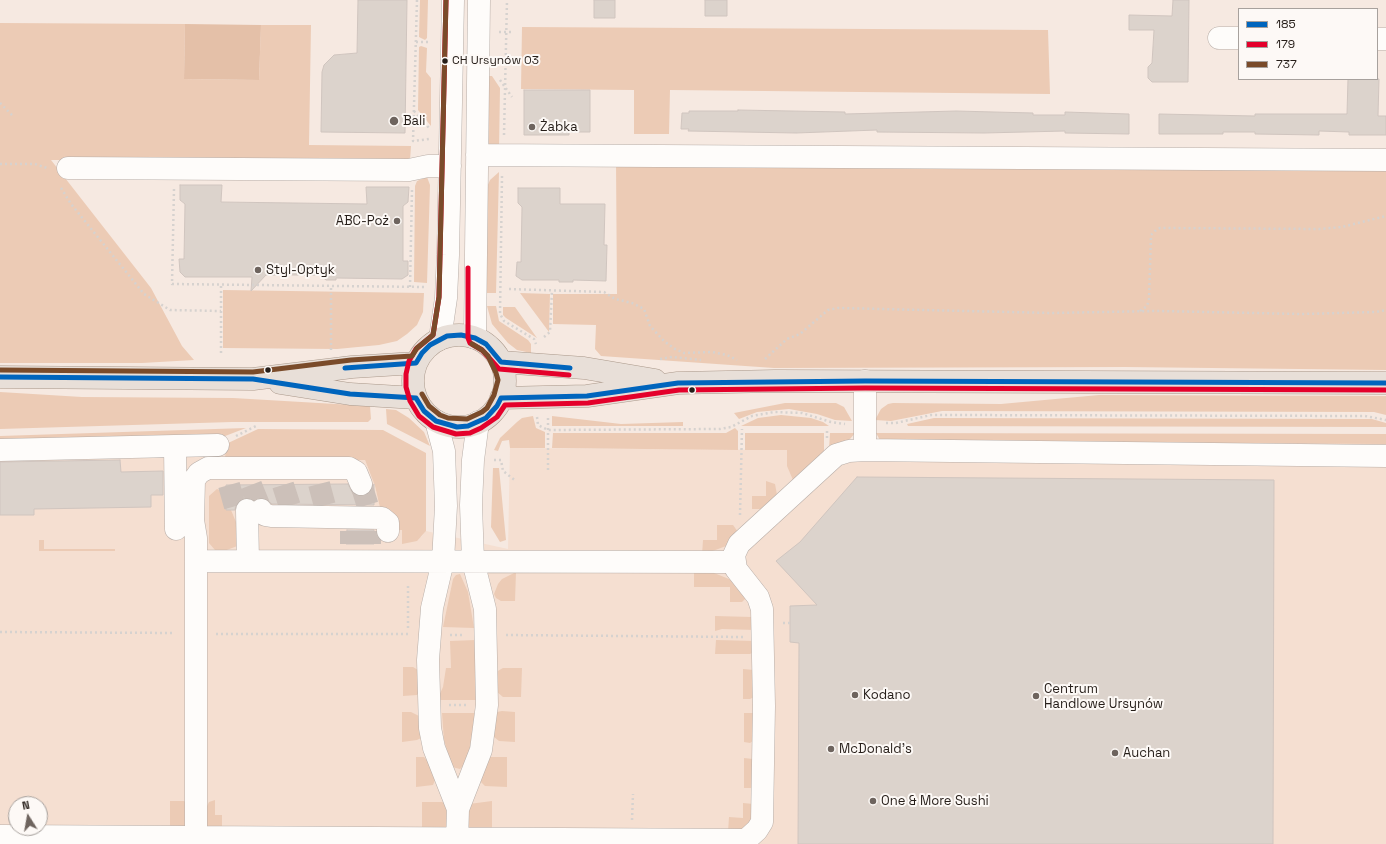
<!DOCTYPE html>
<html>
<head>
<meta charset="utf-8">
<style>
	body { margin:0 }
	#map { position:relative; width:1386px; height:844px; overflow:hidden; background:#f6e9e1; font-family:"Space Grotesk",sans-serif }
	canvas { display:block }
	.legend { position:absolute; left:1238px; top:8px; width:140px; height:72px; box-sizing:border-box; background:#fdf9f6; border:1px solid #a7a19d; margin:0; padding:5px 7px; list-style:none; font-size:12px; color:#251d18 }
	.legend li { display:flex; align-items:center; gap:8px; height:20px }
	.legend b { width:20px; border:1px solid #a7a19d }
	.north { position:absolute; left:8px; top:796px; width:40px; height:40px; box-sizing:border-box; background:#fdf9f6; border:1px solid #a7a19d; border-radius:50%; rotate:349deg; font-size:11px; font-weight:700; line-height:16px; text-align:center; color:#251d18 }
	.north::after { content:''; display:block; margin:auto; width:14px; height:18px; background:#6e645e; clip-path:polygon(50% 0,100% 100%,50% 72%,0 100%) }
</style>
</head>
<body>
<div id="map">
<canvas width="1386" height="844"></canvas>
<ul class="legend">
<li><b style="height:5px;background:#0065bd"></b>185</li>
<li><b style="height:5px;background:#e4002b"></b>179</li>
<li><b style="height:5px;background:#7a4b2a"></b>737</li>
</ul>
<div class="north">N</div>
</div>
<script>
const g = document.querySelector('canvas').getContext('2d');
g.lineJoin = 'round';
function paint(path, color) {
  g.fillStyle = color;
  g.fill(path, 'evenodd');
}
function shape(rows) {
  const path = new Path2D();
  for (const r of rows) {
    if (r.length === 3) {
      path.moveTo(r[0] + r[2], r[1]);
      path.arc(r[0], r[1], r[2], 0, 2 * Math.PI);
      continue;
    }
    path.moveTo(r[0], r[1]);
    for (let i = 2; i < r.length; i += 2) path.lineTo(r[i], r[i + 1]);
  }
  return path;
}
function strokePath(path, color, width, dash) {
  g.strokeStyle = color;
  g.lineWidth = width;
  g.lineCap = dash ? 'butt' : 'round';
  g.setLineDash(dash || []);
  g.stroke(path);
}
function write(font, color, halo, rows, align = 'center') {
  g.font = font + ' "Space Grotesk",sans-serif';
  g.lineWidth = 4;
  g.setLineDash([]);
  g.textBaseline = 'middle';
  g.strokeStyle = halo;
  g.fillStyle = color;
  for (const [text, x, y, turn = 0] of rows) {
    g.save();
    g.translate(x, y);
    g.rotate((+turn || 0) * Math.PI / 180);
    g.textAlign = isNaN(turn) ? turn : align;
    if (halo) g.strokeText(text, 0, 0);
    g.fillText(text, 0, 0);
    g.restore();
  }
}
paint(shape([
	[843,441,1386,444,1386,844,0,844,0,445,226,444,226,460,365,460,375,486,380,508,402,530,421,537,426,531,508,549,510,448,787,450,787,466,829,450],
	[16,804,40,804,40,828,16,828]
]), '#f5dfd1');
paint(shape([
	[420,0,428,0,427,38,425,40,419,37],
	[0,23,185,24,184,79,259,80,261,25,311,25,309,145,411,146,410,161,51,160,151,288,182,346,194,360,142,363,0,363],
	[522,27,1048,30,1050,94,670,90,669,134,634,134,634,90,521,89],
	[421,46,427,48,426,72,431,78,431,126,418,110,419,47],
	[487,76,492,76,500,88,499,150,489,144,486,138],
	[616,162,1386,167,1386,370,1125,367,774,368,601,356,595,349,596,325,553,324,553,294,617,294],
	[499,172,496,293,486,293,487,187,490,180],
	[427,177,430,185,427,283,414,282,415,186,417,181],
	[223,290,424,293,423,312,417,325,407,334,397,341,379,345,337,349,223,348],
	[520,293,550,294,549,332],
	[487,306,496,306,499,321,528,340,531,344,531,353,517,350,508,343,492,324],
	[503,307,515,307,537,338,506,318,503,315],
	[0,392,82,397,233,398,370,406,371,419,368,422,232,422,0,429],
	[1099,395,1386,396,1386,415,1374,412,942,411,891,421,875,420,881,409,888,404,893,403,1001,404],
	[785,403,836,403,844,407,852,421,835,420,817,414,789,409,757,412,739,419,734,413],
	[386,409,396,410,409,418,424,432,430,446,387,424],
	[781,415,811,418,823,422,829,426,741,426,758,418],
	[533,416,536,428,545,432,545,448,510,448,509,440,502,441,498,451,494,450,500,438,517,422,522,418],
	[552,416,621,424,683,422,683,426,552,426],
	[934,418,1372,419,1386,423,1386,427,908,426,907,424],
	[246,428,220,438,0,445,0,436],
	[735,428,738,431,738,450,552,448,553,433,726,433],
	[258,429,383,430,426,453,426,531,417,541,402,544,402,530,396,530,380,508,375,486,365,460,225,460,226,444],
	[745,433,824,433,824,454,793,480,787,466,787,450,745,450],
	[830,433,855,433,850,439,829,450],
	[876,433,1386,434,1386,444,881,442],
	[493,468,499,468,506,540,500,542,491,527],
	[766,481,775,484,777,495,761,509,752,509,752,496,766,496],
	[217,489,226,493,226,510,231,510,243,539,240,545,224,551,215,550,209,543,209,496],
	[717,525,733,525,738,532,726,546,702,555,703,540,717,540],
	[39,540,44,540,44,549,115,549,115,551,39,551],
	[516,572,515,601,501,601,496,598,494,594,498,584,502,579],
	[694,573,714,573,734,581,746,598,742,602,730,602,730,587,694,587],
	[460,574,468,592,474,628,443,627,453,579,456,575],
	[715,616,752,617,756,630,722,629,715,631],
	[476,640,478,700,437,700,443,687,446,668,451,668,450,641],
	[716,640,755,641,754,652,750,654,715,654],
	[403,667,413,667,418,670,419,692,417,695,403,696],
	[503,668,522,668,521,697,503,697,496,691,496,672],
	[743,669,754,670,754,697,750,699,743,699],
	[502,711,515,712,515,742,499,741,493,736,497,712],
	[402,712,411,712,419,716,421,738,417,740,402,742],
	[442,713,475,713,470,748,464,765,460,769,452,767,444,740],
	[744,713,754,713,754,740,750,743,744,742],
	[416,757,424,757,430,764,435,780,433,785,416,787],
	[491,757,507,757,507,787,485,786,479,780,487,758],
	[744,758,753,759,753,788,744,788],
	[215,800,215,815,222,815,222,829,209,828,207,825,207,806,209,802],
	[170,801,184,801,187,803,185,828,170,829],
	[492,801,492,831,473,831,468,827,469,804],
	[422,802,442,802,446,804,447,824,445,829,422,831],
	[743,803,753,804,750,830,728,832,729,817,743,818]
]), '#eccbb5');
paint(shape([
	[185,24,261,25,259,80,184,79]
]), '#e4c0a8');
const building = shape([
	[358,0,407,0,405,133,321,132,322,72,324,65,334,55,357,53,358,0],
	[594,0,615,0,615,18,594,18,594,0],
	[705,0,727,0,727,16,705,16,705,0],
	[1173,0,1189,0,1188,82,1152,82,1148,78,1148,67,1152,63,1154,30,1129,30,1129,15,1172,16,1173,0],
	[1348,79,1379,79,1378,116,1386,116,1386,135,1349,135,1349,132,1319,131,1319,135,1255,134,1255,132,1223,132,1223,134,1159,134,1159,114,1255,116,1255,114,1347,114,1348,79],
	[524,90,590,90,590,132,569,132,569,135,524,135,524,90],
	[738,110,845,112,845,114,956,111,1033,113,1033,115,1065,115,1065,112,1129,114,1129,134,1065,133,1065,131,984,133,877,132,877,130,796,133,688,131,689,129,681,129,682,113,689,113,689,111,738,111,738,110],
	[180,185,222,185,221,202,367,204,366,187,409,187,408,202,403,206,403,261,408,261,408,275,402,279,336,278,336,280,326,280,320,275,266,275,251,291,252,277,185,277,180,272,179,259,184,259,185,204,180,200,180,185],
	[518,188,560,188,560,204,605,204,604,245,607,245,606,281,573,280,573,282,559,282,559,280,522,280,516,276,517,262,521,262,522,207,518,203,518,188],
	[120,460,121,472,163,471,163,495,151,495,151,507,34,509,34,515,0,515,0,462,120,460],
	[857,477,1274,480,1273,844,798,844,799,643,790,642,790,606,817,605,776,561,800,542,857,477],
	[348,484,353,494,360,496,366,495,371,492,374,484,374,505,272,504,265,498,260,498,254,500,246,498,240,500,236,504,235,510,226,510,226,485,348,484],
	[347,530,374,530,374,544,346,544,347,530]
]);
paint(building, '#dcd3cc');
strokePath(building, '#d0c5bf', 1);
strokePath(shape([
	[319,484,326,510],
	[361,484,369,510],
	[229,485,236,510],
	[251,485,261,510],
	[283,485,291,510],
	[351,531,351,544],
	[370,544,370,531]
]), '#ccc0b9', 22, [22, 11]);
const minor = shape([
	[1219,38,1239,38],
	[1377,39,1386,39],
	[477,155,1386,160],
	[68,168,409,170,428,166,450,166],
	[475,338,479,0],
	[440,339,446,298,448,255,453,0],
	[865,381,865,450],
	[436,421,444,451,446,506,443,561,432,608,428,660,430,728,434,748,458,809],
	[175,446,176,529],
	[0,450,218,445],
	[247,510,248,561],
	[261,510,265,515,271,516,382,518,388,523,388,531],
	[196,561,733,562],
	[0,836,746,840,757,830,762,822,764,706,762,609,758,597,736,569,734,555,739,544,836,455,849,451,865,450,1386,456],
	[196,844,196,538,193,520,194,480,199,473,208,468,349,468,356,472,361,484],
	[457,844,458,809,481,750,487,705,485,609,473,561,471,505,473,460,478,422]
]);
const major = shape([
	[459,381,46],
	[501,362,584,368,655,380],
	[0,377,253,379,352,367,416,363],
	[280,383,350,394,416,398],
	[501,398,587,396,678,383,775,381,1386,383]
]);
strokePath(minor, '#b8aea8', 23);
strokePath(major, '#aa988a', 23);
strokePath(shape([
	[417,0,413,141,429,139],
	[499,32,514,32],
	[416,42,430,42],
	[500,80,512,97],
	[0,103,13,116],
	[414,111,429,128],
	[504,135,507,0],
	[0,164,35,164,47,168],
	[502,176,500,314,504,321,534,339,536,344],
	[61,188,71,204,144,294,170,310,221,311],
	[174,189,172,284,426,287],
	[410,287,412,190],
	[509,289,604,292,615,299,632,303,644,309,650,326,664,341,675,349,684,353,712,352,727,355,737,360],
	[1140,311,1147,306,1149,300,1151,235,1156,230,1160,228,1321,229,1342,227,1386,216],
	[544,337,550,332,552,290],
	[331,350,331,286],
	[221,353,221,285],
	[660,359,672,357,701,360],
	[765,359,787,339,800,334,828,310,838,308,1051,313,1157,311,1302,314,1376,312,1386,310],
	[537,417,538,425,548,430,720,429,731,427,752,416,774,412,802,413,831,422,845,424],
	[548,418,548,471],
	[886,423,896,423,931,415,942,415,1365,416,1386,420],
	[236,436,258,425],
	[827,438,827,429],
	[494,460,501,460,503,471,516,481],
	[740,515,742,429],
	[783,623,790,623],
	[408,628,408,583],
	[0,632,175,633],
	[216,634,409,634],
	[450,635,465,635],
	[506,635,743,637],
	[449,705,466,705],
	[632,820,633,794]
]), '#d6d2cf', 2.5, [2, 3]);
strokePath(minor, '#fefcfa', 22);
strokePath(major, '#e8dfd8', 22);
strokePath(shape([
	[345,368,416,363,422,353,430,345,447,336,461,335,475,338,486,344,501,362,570,368],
	[0,377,253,379,350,394,416,398,424,411,436,421,457,427,468,426,486,418,497,406,501,398,587,396,678,383,865,381,1386,383]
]), '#0065bd', 5);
strokePath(shape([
	[446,0,439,297,433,335,416,349,409,361,406,374,406,387,410,401,419,416,433,427,456,434,470,433,481,428,497,417,505,405,588,403,679,390,865,388,1386,390],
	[468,268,468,338,470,343,482,350,499,369,569,375]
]), '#e4002b', 5);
strokePath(shape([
	[0,370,253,372,351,360,412,356,417,348,433,335,439,297,446,0],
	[422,394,429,406,440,415,448,418,467,419,482,412,487,408,494,395,498,380,496,373,488,356,482,350,472,344]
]), '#7a4b2a', 5);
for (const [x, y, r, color] of [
	[445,61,3.5,"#251d18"],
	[394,121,5,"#6e645e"],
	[532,127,4,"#6e645e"],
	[397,221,4,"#6e645e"],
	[258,270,4,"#6e645e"],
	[268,370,3.5,"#251d18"],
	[692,390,3.5,"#251d18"],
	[855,695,4,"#6e645e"],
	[1036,696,4,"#6e645e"],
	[831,749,4,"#6e645e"],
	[1115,753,4,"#6e645e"],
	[873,801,4,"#6e645e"]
]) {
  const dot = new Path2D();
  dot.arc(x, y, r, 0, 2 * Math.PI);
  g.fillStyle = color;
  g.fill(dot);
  strokePath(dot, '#fdf9f6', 1.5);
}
write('12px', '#251d18', '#fdf9f6', [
	["CH Ursynów 03",452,61]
], 'left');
write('13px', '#251d18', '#fdf9f6', [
	["Bali",403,121],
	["Żabka",540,127],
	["ABC-Poż",389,221,"right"],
	["Styl-Optyk",266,270],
	["Centrum",1044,689],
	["Handlowe Ursynów",1044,704],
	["Kodano",863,695],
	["McDonald's",839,749],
	["Auchan",1123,753],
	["One & More Sushi",881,801]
], 'left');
</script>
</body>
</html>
